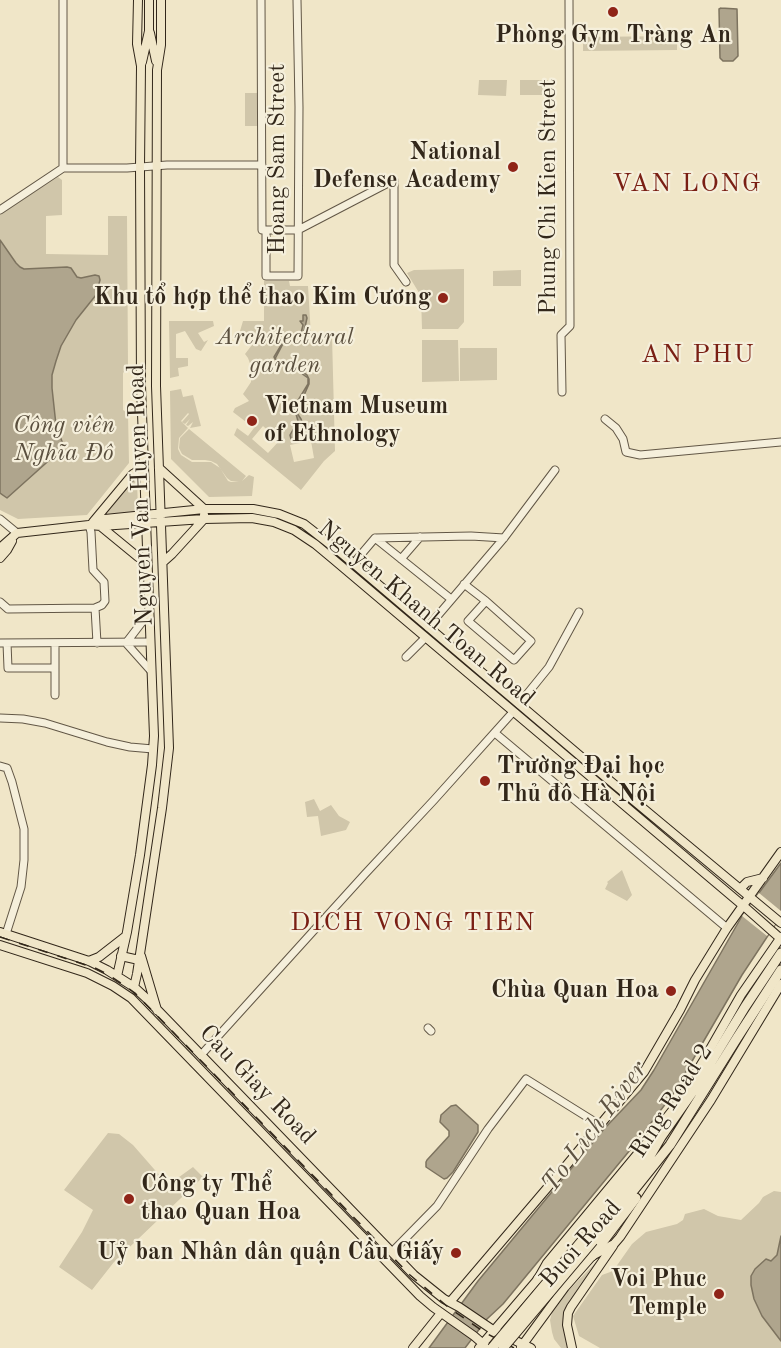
<!DOCTYPE html>
<html>
<head>
<meta charset="utf-8">
<style>
	body { margin:0 }
	canvas { display:block; background:#f0e6c8 }
</style>
</head>
<body>
<canvas width="781" height="1348"></canvas>
<script>
const g = document.querySelector('canvas').getContext('2d');
g.lineJoin = 'round';
function paint(path, color) {
  g.fillStyle = color;
  g.fill(path, 'evenodd');
}
function shape(rows) {
  const path = new Path2D();
  for (const r of rows) {
    path.moveTo(r[0], r[1]);
    for (let i = 2; i < r.length; i += 2) path.lineTo(r[i], r[i + 1]);
  }
  return path;
}
function strokePath(path, color, width, dash) {
  g.strokeStyle = color;
  g.lineWidth = width;
  g.lineCap = dash ? 'butt' : 'round';
  g.setLineDash(dash || []);
  g.stroke(path);
}
function write(font, color, halo, rows, align = 'center') {
  g.font = font + ' "Old Standard TT",serif';
  g.lineWidth = 4.5;
  g.setLineDash([]);
  g.textBaseline = 'middle';
  g.strokeStyle = halo;
  g.fillStyle = color;
  for (const [text, x, y, turn = 0] of rows) {
    g.save();
    g.translate(x, y);
    g.rotate((+turn || 0) * Math.PI / 180);
    g.textAlign = isNaN(turn) ? turn : align;
    if (halo) g.strokeText(text, 0, 0);
    g.fillText(text, 0, 0);
    g.restore();
  }
}
paint(shape([
	[677,36,677,50,583,51,583,37],
	[479,80,507,80,506,96,478,95],
	[520,80,548,80,548,95,520,95],
	[245,93,259,93,258,126,245,126],
	[58,177,62,180,62,215,46,216,46,254,108,255,108,216,127,216,128,367,123,373,123,410,128,413,129,463,87,515,18,519,0,510,0,214],
	[464,269,464,322,458,329,422,329,421,296,407,273,414,270],
	[521,270,521,286,493,286,493,271],
	[264,281,289,281,290,286,308,286,311,336,332,336,335,451,324,461,301,490,234,435,237,428,248,436,254,428,233,412,235,408,249,401,243,394,251,382,252,369,248,358,245,354,255,341,240,331,243,321,264,321],
	[263,426,279,441,268,453,252,439],
	[311,441,314,458,294,462,290,445],
	[169,321,213,321,214,326,198,333,204,342,208,340,201,351,196,349,185,331,176,334,176,358,188,358,188,366,178,368,179,376,170,378],
	[422,340,458,340,459,381,422,382],
	[460,348,497,348,497,380,460,381],
	[181,389,183,397,193,395,201,426,190,428,193,422,188,426,186,425,190,419,185,424,182,422,189,414,188,413,181,421,188,428,179,438,178,449,181,455,192,462,211,462,220,468,228,481,231,482,239,482,231,481,227,478,217,464,211,461,205,460,192,460,182,454,179,448,180,438,189,429,246,476,242,481,249,475,254,477,252,496,209,497,171,459,170,391],
	[135,479,137,479,138,511,106,514],
	[314,799,320,811,331,805,339,816,350,822,346,830,321,836,318,816,307,817,305,802],
	[622,870,632,895,627,901,605,889,608,883,607,882],
	[108,1133,119,1134,133,1145,168,1185,193,1167,203,1177,114,1262,92,1290,59,1267,82,1232,93,1210,64,1190],
	[774,1191,781,1192,781,1348,600,1348,579,1336,573,1316,602,1275,613,1271,632,1244,646,1232,677,1224,683,1220,685,1214,704,1209,718,1216,741,1220,759,1203,763,1197],
	[604,1254,569,1306,571,1348,561,1348,554,1339,552,1332,550,1320,552,1313,570,1289]
]), '#d0c6aa');
const water = shape([
	[721,8,737,9,738,56,733,61,723,61,720,58,719,9,721,8],
	[0,240,16,263,20,267,24,269,67,267,71,268,77,277,81,278,95,275,99,276,100,280,96,295,76,320,61,346,56,361,52,375,52,388,56,425,64,447,7,498,0,493,0,240],
	[303,315,306,315,307,318,304,332,298,337,286,338,275,359,294,366,307,375,309,379,309,384,305,393,295,407,297,413,301,419,304,427,303,437,301,439,296,440,291,439,290,435,298,421,294,407,308,384,308,378,291,366,277,362,274,357,286,337,298,335,301,333,303,325,300,321,303,321,303,315],
	[781,863,781,916,742,975,673,1094,635,1144,503,1304,487,1319,465,1348,429,1348,478,1281,604,1129,641,1090,654,1070,742,916,781,863],
	[456,1105,478,1125,478,1132,453,1172,447,1178,444,1179,426,1167,426,1162,427,1160,449,1136,449,1131,440,1122,441,1115,451,1106,456,1105],
	[781,1236,781,1341,762,1316,754,1299,751,1285,751,1276,755,1269,766,1259,771,1261,777,1255,781,1236]
]);
paint(water, '#afa58d');
strokePath(water, '#7d735f', 1.5);
paint(shape([
	[759,893,781,911,781,916,767,936,742,916]
]), '#f0e6c8');
const minor = shape([
	[63,0,63,168],
	[261,0,262,230,298,230,394,180,394,265,406,282],
	[0,210,63,168,127,168,167,165,262,165],
	[266,230,266,276,298,276,299,107,297,0],
	[562,392,561,335,570,326,569,0],
	[605,419,616,428,623,439,626,452,640,455,781,442],
	[0,519,17,533],
	[375,538,451,599],
	[401,559,420,537],
	[353,564,375,538,471,536,504,538],
	[464,584,486,601,531,641,514,660,468,621,486,601],
	[0,602,8,609,95,608,102,605,105,601,104,582,93,570,91,532,89,525],
	[95,608,97,643],
	[149,613,126,643,151,671],
	[428,627,504,538,555,470],
	[0,643,150,642],
	[7,643,8,668,55,668],
	[406,657,425,638],
	[55,695,55,643],
	[519,704,549,667,579,612],
	[0,718,23,719,45,723,107,742,130,747,153,749],
	[495,733,727,928],
	[0,766,7,768,12,782,24,829,24,860,21,887,6,934],
	[428,1028,431,1031],
	[201,1055,365,874,434,800,513,712],
	[392,1252,437,1206,488,1129,526,1079,600,1125]
]);
const major = shape([
	[150,33,156,61],
	[142,62,149,31,149,0],
	[159,468,204,509],
	[95,520,204,509,253,509,279,514,304,524,340,552,585,760,781,923],
	[93,522,133,474,143,468],
	[99,525,138,557,147,562],
	[0,548,17,533,89,525,101,526,204,519,252,518,274,522,294,530,315,544,333,559,747,909,781,939],
	[0,558,7,550,12,541],
	[163,562,172,554,204,519,204,515],
	[740,889,747,882,763,878],
	[0,932,89,961,107,970,134,987,146,998,414,1275,444,1299,459,1307,493,1330,531,1348],
	[0,945,87,973,113,986,131,998,420,1296,433,1307,474,1336,488,1348],
	[121,956,139,960],
	[141,956,157,1010],
	[89,961,99,957,126,936],
	[117,976,127,932,140,855,152,765,154,736,141,386,140,167,141,66,137,44,138,0],
	[134,987,137,974,162,808,169,748,156,386,157,70,161,45,161,0],
	[450,1302,565,1167,644,1072,680,1010,695,980,727,928,781,852],
	[521,1347,565,1287,592,1256,614,1244,620,1237,711,1100,781,984],
	[413,1348,441,1313],
	[479,1348,538,1279,547,1263,649,1140,675,1107,705,1058,741,995,781,937],
	[572,1348,567,1325,568,1313,571,1307,613,1246]
]);
const highway = shape([
	[586,1236,626,1188,650,1156,661,1137,696,1087,745,1007,781,953],
	[593,1241,670,1145,737,1038,781,970],
	[592,1256,636,1198],
	[538,1279,566,1250,641,1159]
]);
strokePath(minor, '#625746', 9);
strokePath(major, '#32271a', 10);
strokePath(highway, '#32271a', 11);
strokePath(minor, '#f5efdb', 7);
strokePath(major, '#f0e6c8', 8);
strokePath(highway, '#f0e6c8', 9);
strokePath(shape([
	[0,937,95,968,109,975,135,993,410,1275,448,1307,484,1332,514,1348]
]), '#32271a', 1.5, [10, 10]);
const highwayBridge = shape([
	[492,1348,586,1236],
	[503,1348,593,1241]
]);
strokePath(highwayBridge, '#32271a', 11, []);
strokePath(highwayBridge, '#f0e6c8', 9);
for (const [x, y, r, color] of [
	[613,12,6,"#8f2418"],
	[513,167,6,"#8f2418"],
	[443,298,6,"#8f2418"],
	[252,421,6,"#8f2418"],
	[485,781,6,"#8f2418"],
	[671,991,6,"#8f2418"],
	[129,1199,6,"#8f2418"],
	[456,1253,6,"#8f2418"],
	[719,1294,6,"#8f2418"]
]) {
  const dot = new Path2D();
  dot.arc(x, y, r, 0, 2 * Math.PI);
  g.fillStyle = color;
  g.fill(dot);
  strokePath(dot, '#f5efdb', 2);
}
write('bold 24px', '#32271a', '#f5efdb', [
	["Phòng Gym Tràng An",613,36,"center"],
	["National",501,153],
	["Defense Academy",501,181],
	["Khu tổ hợp thể thao Kim Cương",431,298],
	["Vietnam Museum",264,407,"left"],
	["of Ethnology",264,435,"left"],
	["Trường Đại học",497,767,"left"],
	["Thủ đô Hà Nội",497,795,"left"],
	["Chùa Quan Hoa",659,991],
	["Công ty Thể",141,1185,"left"],
	["thao Quan Hoa",141,1213,"left"],
	["Uỷ ban Nhân dân quận Cầu Giấy",444,1253],
	["Voi Phuc",707,1280],
	["Temple",707,1308]
], 'right');
write('24px', '#32271a', '#f5efdb', [
	["Hoang Sam Street",278,159,-90],
	["Phung Chi Kien Street",549,197,-90],
	["Nguyen Van Huyen Road",141,495,-92],
	["Nguyen Khanh Toan Road",426,614,40],
	["Cau Giay Road",257,1085,46],
	["Ring Road 2",672,1101,-57],
	["Buoi Road",581,1244,-48]
]);
write('italic 24px', '#5a4f3e', '#f5efdb', [
	["Architectural",285,338],
	["garden",285,366],
	["Công viên",64,426],
	["Nghĩa Đô",64,454]
]);
g.letterSpacing = '1.5px';
write('26px', '#7a1f14', '#f5efdb', [
	["VAN LONG",687,184],
	["AN PHU",698,355],
	["DICH VONG TIEN",413,923]
]);
g.letterSpacing = '0px';
write('italic 26px', '#5e5342', '#f5efdb', [
	["To Lich River",595,1127,-53]
]);
</script>
</body>
</html>
